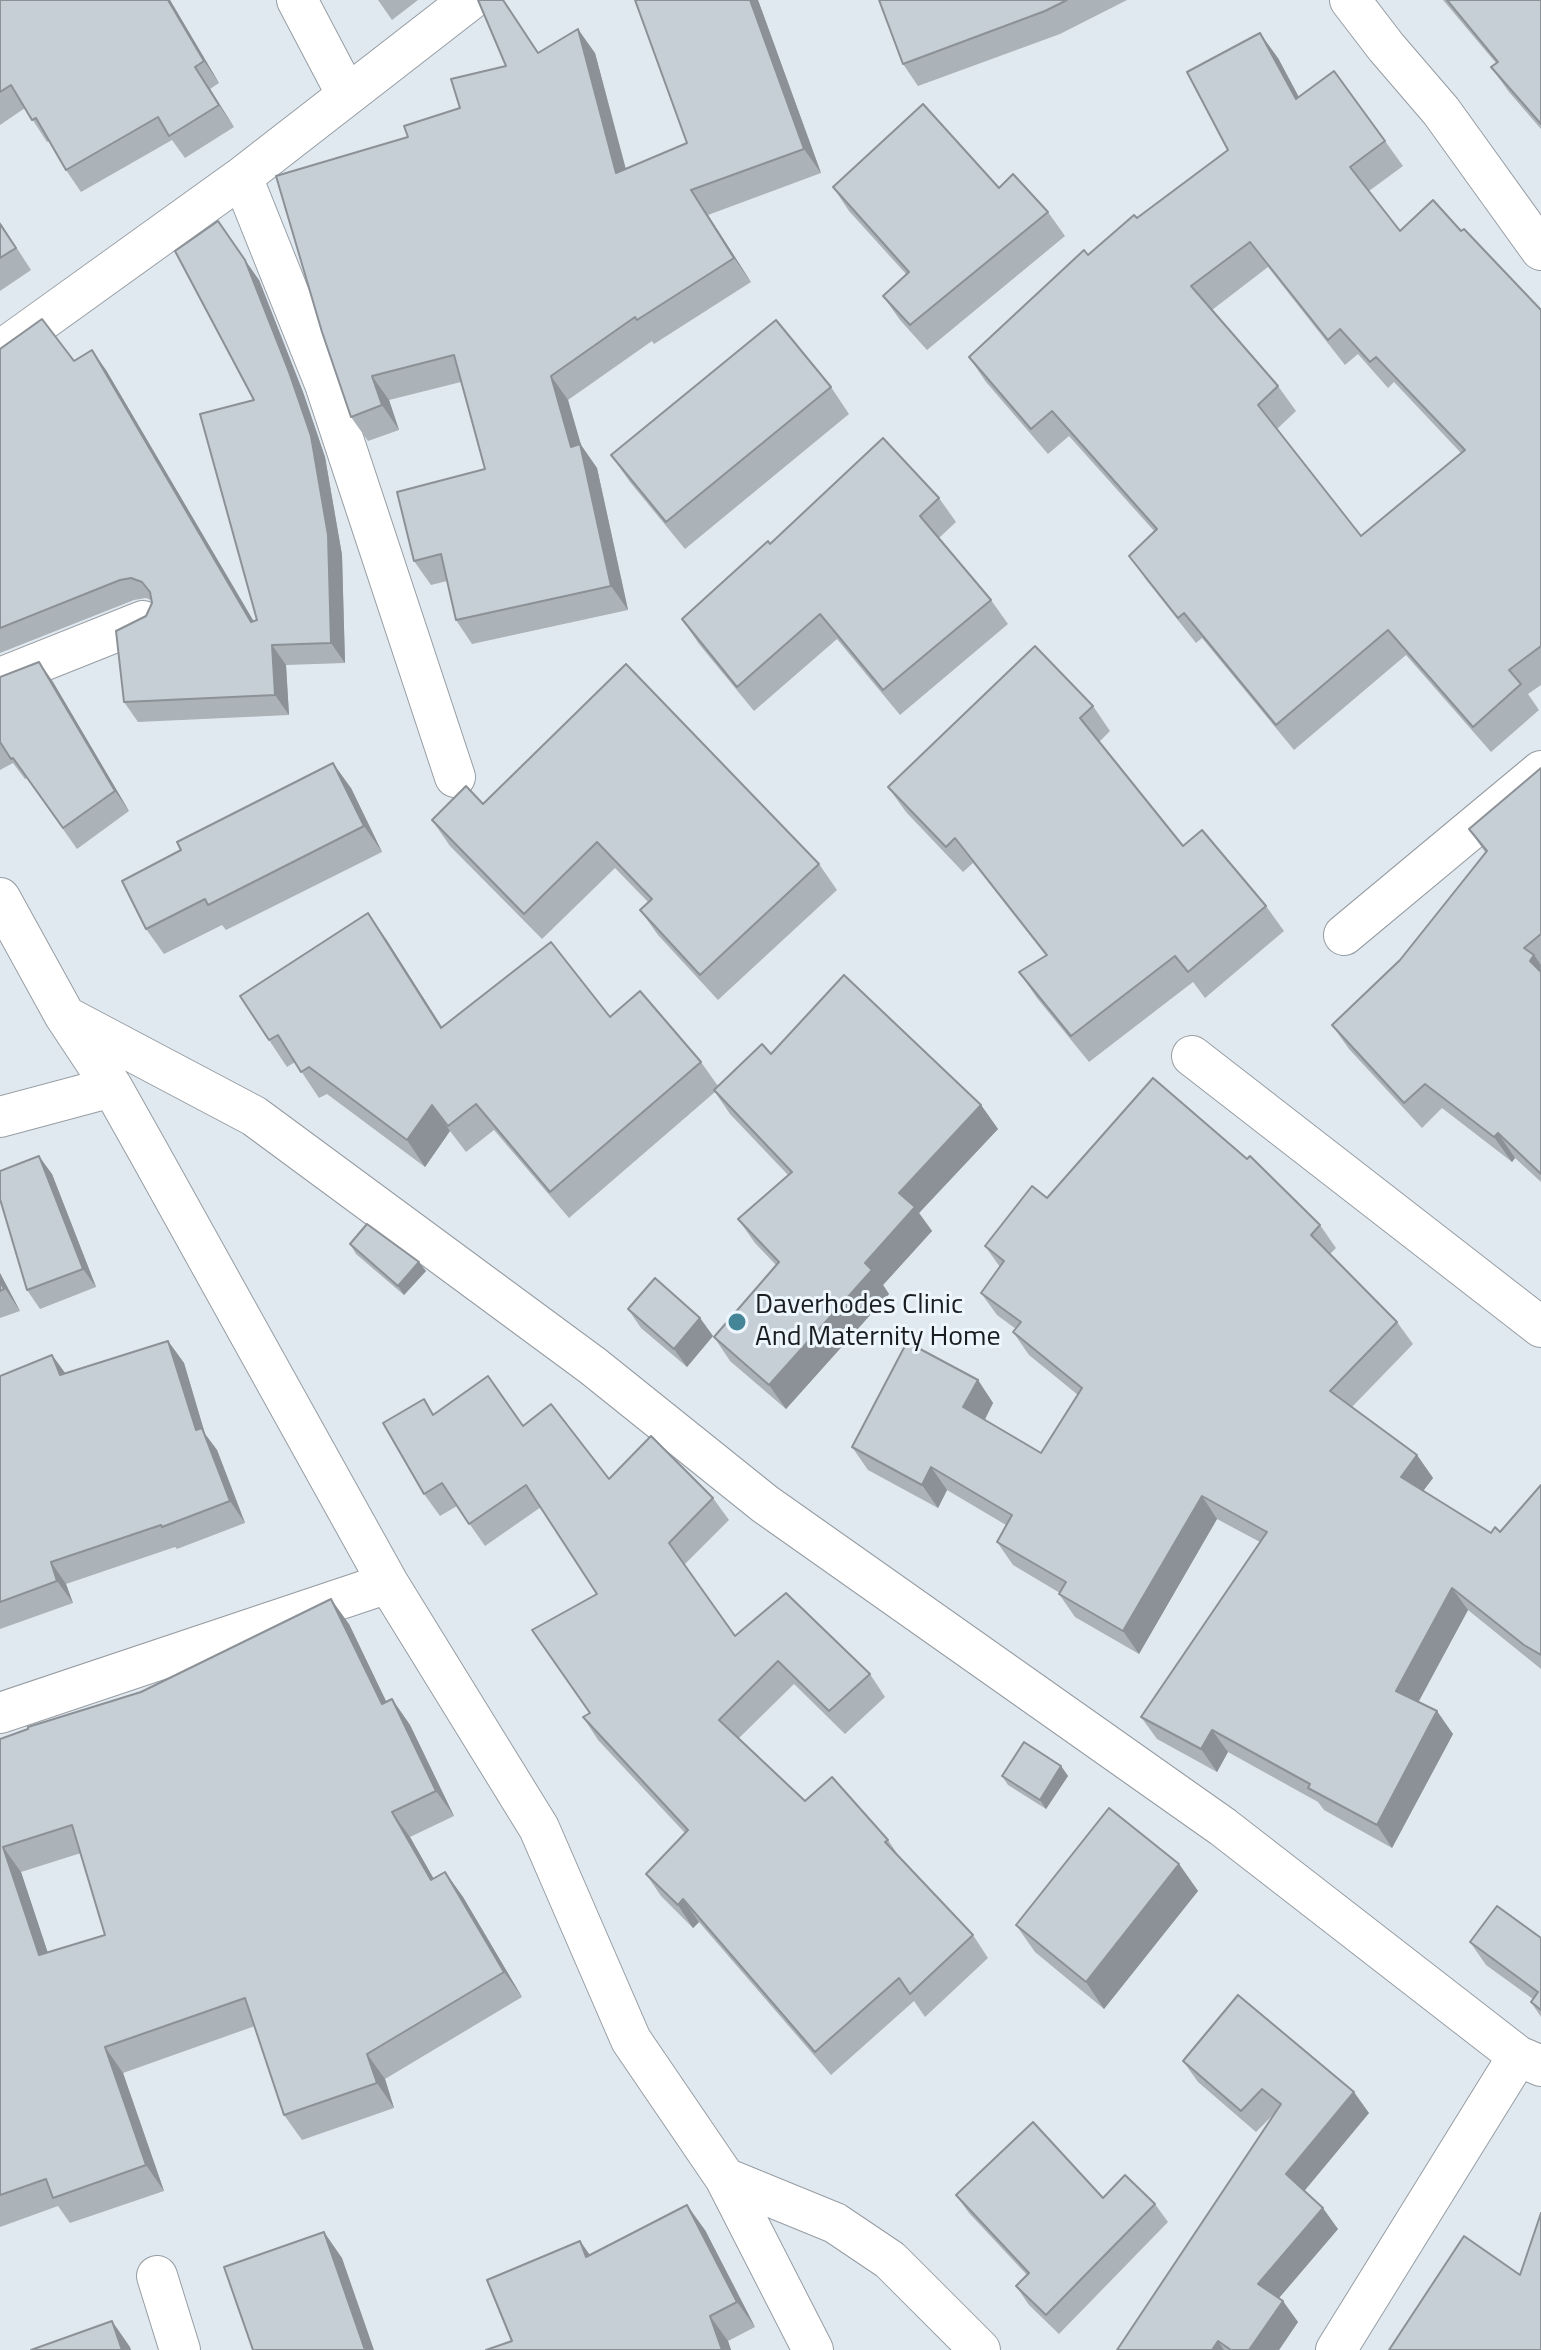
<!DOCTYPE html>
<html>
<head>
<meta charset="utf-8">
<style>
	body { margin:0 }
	canvas { display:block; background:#e1e9f0 }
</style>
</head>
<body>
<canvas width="1541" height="2350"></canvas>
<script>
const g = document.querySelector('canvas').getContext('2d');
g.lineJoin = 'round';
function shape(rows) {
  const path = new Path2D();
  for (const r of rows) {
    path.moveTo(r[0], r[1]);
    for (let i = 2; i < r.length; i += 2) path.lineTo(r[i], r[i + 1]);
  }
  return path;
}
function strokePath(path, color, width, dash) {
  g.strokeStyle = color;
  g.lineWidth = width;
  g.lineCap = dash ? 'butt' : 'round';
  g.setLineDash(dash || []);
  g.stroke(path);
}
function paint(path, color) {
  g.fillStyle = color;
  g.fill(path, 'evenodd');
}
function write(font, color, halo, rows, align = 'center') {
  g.font = font + ' "Titillium Web",sans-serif';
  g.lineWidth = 6;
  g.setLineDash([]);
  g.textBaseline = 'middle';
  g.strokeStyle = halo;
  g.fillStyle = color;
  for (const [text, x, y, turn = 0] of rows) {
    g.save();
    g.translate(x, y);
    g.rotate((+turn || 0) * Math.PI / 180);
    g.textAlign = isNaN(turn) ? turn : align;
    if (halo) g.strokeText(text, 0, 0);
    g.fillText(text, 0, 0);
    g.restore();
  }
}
const minor = shape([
	[297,0,347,95],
	[1350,0,1386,47,1441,111,1541,250],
	[242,177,325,384,455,777],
	[0,351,242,177,470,0],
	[0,678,143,621],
	[0,898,65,1016,112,1087,148,1151,388,1583,539,1828,631,2040,725,2178,813,2350],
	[1344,935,1541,771],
	[65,1016,254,1116,593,1366,765,1504,1223,1827,1518,2056,1541,2066],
	[1192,1056,1541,1327],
	[0,1117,112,1087],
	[0,1713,388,1583],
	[725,2178,835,2223,890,2260,980,2350],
	[157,2276,180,2350],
	[1336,2350,1518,2056]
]);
strokePath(minor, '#969da3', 42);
strokePath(minor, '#fff', 40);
paint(shape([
	[0,0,170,0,219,83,210,89,234,127,185,158,172,140,81,192,66,170,49,141,47,142,25,108,0,125],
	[378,0,418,0,392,20],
	[503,0,538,53,595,53,626,169,687,143,635,0,758,0,821,173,708,215,751,282,654,344,652,341,568,400,581,445,597,468,628,610,472,644,456,620,447,581,431,585,414,561,485,469,461,382,389,400,399,430,368,441,351,417,408,137,460,108,506,66],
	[879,0,1127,0,1060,34,918,86,903,64],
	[1443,0,1541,0,1541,129,1509,92,1491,67,1496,63],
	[1278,58,1299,97,1385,141,1403,166,1369,191,1400,231,1461,231,1541,310,1541,685,1528,694,1539,710,1491,752,1406,655,1294,750,1202,638,1196,643,1147,581,1129,556,1155,532,1069,436,1048,454,986,382,969,357,1088,255,1228,150],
	[1268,267,1345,365,1358,354,1388,388,1394,382,1461,453,1361,536,1277,429,1296,411,1278,386,1212,310],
	[833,187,999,188,1048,212,1065,236,927,350,900,320,883,296,906,274,849,211],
	[0,222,31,270,0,291],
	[259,280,303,392,325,457,342,555,345,663,286,665,289,715,138,722,124,702,146,616,152,603,151,600,146,598,134,600,0,653,0,349,74,361,106,370,253,621,257,620,254,400],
	[831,387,849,414,685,549,630,482,611,455],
	[939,498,956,522,939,538,991,600,1008,624,900,715,837,639,754,711,699,644,682,619,770,544],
	[39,662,53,682,129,811,77,849,27,778,25,779,13,763,0,770,0,677],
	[1093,706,1110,731,1099,742,1183,846,1266,906,1284,931,1205,998,1193,982,1089,1062,1037,998,1019,972,1046,956,973,863,963,872,906,812,888,787],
	[1541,768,1541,1182,1515,1158,1512,1162,1442,1108,1422,1128,1349,1049,1332,1025,1400,960,1485,852,1469,829],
	[351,788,382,852,226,930,222,925,164,954,146,929],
	[483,804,819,864,837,890,718,1000,658,935,640,910,648,902,615,868,542,939,450,846,432,820],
	[386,939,442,1027,610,1017,701,1062,718,1086,771,1054,981,1105,998,1129,919,1213,932,1231,883,1285,889,1294,786,1409,730,1361,714,1337,776,1265,755,1243,738,1219,788,1175,730,1114,715,1092,569,1218,494,1130,466,1152,450,1131,425,1167,327,1094,319,1098,295,1062,287,1067,269,1040],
	[52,1174,96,1287,40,1309,27,1290],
	[1047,1198,1320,1225,1336,1248,1330,1254,1397,1322,1413,1344,1352,1407,1417,1455,1433,1478,1423,1491,1491,1533,1500,1532,1541,1485,1541,1669,1468,1610,1418,1702,1453,1734,1392,1848,1324,1810,1318,1802,1228,1752,1217,1772,1157,1739,1141,1717,1260,1542,1217,1519,1139,1654,1075,1617,1059,1594,1060,1593,1013,1565,997,1542,1006,1525,947,1490,938,1508,868,1470,852,1447,978,1380,993,1403,985,1420,1041,1453,1078,1395,1029,1355,1013,1332,1016,1329,997,1315,981,1293,1000,1267,985,1246],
	[350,1244,426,1271,404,1295,356,1254],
	[0,1273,20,1311,0,1318],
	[628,1309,700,1318,713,1336,687,1367,641,1328],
	[168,1341,184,1363,205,1434,217,1450,245,1523,177,1549,175,1547,66,1584,73,1603,0,1629,0,1376,52,1355,65,1373],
	[435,1415,523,1426,609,1479,713,1498,729,1520,684,1565,735,1636,870,1674,885,1697,845,1734,794,1684,739,1738,805,1801,888,1840,902,1861,973,1935,988,1958,925,2017,914,2001,831,2075,699,1922,693,1928,661,1896,646,1874,685,1833,598,1740,583,1717,590,1713,597,1594,541,1507,485,1546,457,1506,440,1516,424,1494],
	[349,1624,386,1702,392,1699,410,1725,454,1816,410,1837,434,1879,445,1872,463,1897,522,1997,385,2079,394,2108,302,2140,284,2115,255,2026,123,2073,164,2191,70,2223,58,2206,0,2227,0,1739],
	[81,1853,105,1935,47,1952,21,1872],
	[1061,1766,1068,1776,1046,1809,1008,1785,1002,1776],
	[1179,1864,1198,1891,1104,2009,1035,1952,1016,1925],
	[1541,1938,1541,2017,1531,2002,1533,1999,1486,1965,1470,1942],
	[1183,2061,1369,2113,1304,2191,1338,2229,1279,2298,1298,2322,1279,2350,1117,2350,1274,2114,1256,2132,1198,2082],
	[956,2195,1103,2198,1155,2204,1168,2222,1059,2334,1029,2305,1016,2286,1027,2275,969,2213],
	[705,2230,755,2327,728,2341,731,2350,486,2350,512,2341,580,2241,590,2255]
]), '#abb2b8');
paint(shape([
	[168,0,170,0,219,83,204,61],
	[750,0,758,0,821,173,804,149],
	[578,29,595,53,633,197,616,173],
	[1260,33,1278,58,1313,124,1296,99],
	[195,67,210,89,234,127,219,105],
	[691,190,708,215,751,282,734,258],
	[218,221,259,280,303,392,325,457,342,555,345,663,331,643],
	[92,350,106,370,266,642,251,622],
	[372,376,389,400,399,430,382,405],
	[551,376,568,400,581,445,597,468,628,610,611,586],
	[272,645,286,665,289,715,275,695],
	[39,662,53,682,129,811,115,791],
	[333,763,351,788,382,852,364,826],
	[368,913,386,939,459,1054,441,1028],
	[1534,955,1541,965,1541,977,1530,961],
	[432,1105,450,1131,425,1167,407,1140],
	[981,1105,998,1129,919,1213,932,1231,883,1285,889,1294,786,1409,769,1385,865,1263,899,1193],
	[1498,1133,1515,1158,1512,1162,1494,1137],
	[39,1156,52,1174,96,1287,83,1269],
	[419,1262,426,1271,404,1295,398,1286],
	[0,1273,20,1311,0,1281],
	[700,1318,713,1336,687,1367,674,1349],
	[168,1341,184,1363,205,1434,217,1450,245,1523,230,1501,196,1430],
	[52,1355,68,1377,60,1375],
	[978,1380,993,1403,979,1430,963,1407],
	[1417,1455,1433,1478,1417,1499,1401,1477],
	[931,1467,947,1490,938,1508,922,1485],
	[1202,1496,1217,1519,1139,1654,1123,1631],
	[51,1562,66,1584,73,1603,57,1581],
	[1452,1588,1468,1610,1412,1714,1396,1691],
	[331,1599,349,1624,400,1730,382,1704],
	[392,1699,410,1725,454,1816,436,1791],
	[1437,1711,1453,1734,1392,1848,1377,1825],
	[1212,1730,1228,1752,1217,1772,1201,1749],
	[1061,1766,1068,1776,1046,1809,1040,1800],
	[392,1812,410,1837,449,1906,431,1880],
	[3,1847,21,1872,57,1980,39,1955],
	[1179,1864,1198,1891,1104,2009,1086,1982],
	[445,1872,463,1897,522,1997,504,1972],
	[683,1899,699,1922,693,1928,678,1905],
	[105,2047,123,2073,164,2191,146,2165],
	[367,2054,385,2079,394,2108,377,2083],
	[1354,2092,1369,2113,1301,2195,1286,2174],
	[687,2205,705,2230,755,2327,737,2302],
	[1323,2208,1338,2229,1273,2305,1258,2284],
	[324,2232,342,2258,374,2350,365,2350],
	[580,2241,598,2267,586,2257],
	[1283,2301,1298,2322,1279,2350,1249,2350],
	[710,2316,728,2341,731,2350,722,2350],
	[112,2321,130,2347,131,2350,122,2350],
	[1218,2341,1224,2350,1212,2350]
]), '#8b9196');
const building = shape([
	[0,0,168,0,204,61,195,67,219,105,169,136,158,117,66,170,36,118,32,120,11,85,0,92,0,0],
	[478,0,503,0,538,53,578,29,616,173,687,143,635,0,750,0,804,149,691,190,734,258,637,320,635,317,551,376,571,447,580,444,611,586,456,620,441,554,414,561,397,492,485,469,454,355,372,376,382,405,351,417,322,332,276,176,408,137,404,126,460,108,451,79,506,66,478,0],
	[879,0,1067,0,1045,11,903,64,879,0],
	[1447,0,1541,0,1541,124,1491,67,1498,62,1447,0],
	[1260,33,1296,99,1334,71,1385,141,1350,167,1400,231,1433,200,1461,231,1464,229,1541,310,1541,646,1509,670,1521,684,1473,727,1388,630,1276,725,1184,613,1178,618,1129,556,1157,529,1052,411,1031,429,969,357,1084,250,1088,255,1134,215,1137,218,1228,150,1187,72,1260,33],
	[1250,242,1328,340,1340,329,1370,362,1376,357,1465,450,1361,536,1258,405,1278,386,1191,286,1250,242],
	[923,104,999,188,1013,174,1048,212,910,325,883,296,909,272,833,187,923,104],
	[218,221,245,260,289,372,311,436,328,535,331,643,272,645,275,695,124,702,116,631,146,616,152,603,150,592,142,582,131,578,120,580,0,628,0,349,42,319,74,361,92,350,251,622,257,620,200,414,254,400,175,251,218,221],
	[0,224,16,248,0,258,0,224],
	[776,320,831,387,666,522,611,455,776,320],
	[883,438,939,498,920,516,991,600,883,690,820,614,737,687,682,619,768,541,770,544,883,438],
	[1035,646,1093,706,1080,718,1183,846,1202,830,1266,906,1188,972,1175,956,1071,1036,1019,972,1047,955,955,838,946,847,888,787,1035,646],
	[39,662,115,791,63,828,13,758,11,759,0,742,0,677,39,662],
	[626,664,819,864,700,975,640,910,652,899,597,842,524,914,432,820,466,786,483,804,626,664],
	[333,763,364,826,208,905,205,899,146,929,122,881,181,850,177,842,333,763],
	[1541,768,1541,934,1524,948,1534,955,1530,961,1541,972,1541,1174,1498,1133,1494,1137,1425,1084,1404,1103,1332,1025,1400,960,1487,851,1469,829,1541,768],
	[368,913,441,1028,551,942,610,1017,640,991,701,1062,550,1192,476,1104,448,1126,432,1105,407,1140,309,1067,301,1072,278,1035,269,1040,240,996,368,913],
	[844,975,981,1105,899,1193,915,1207,865,1263,872,1270,769,1385,714,1337,779,1262,738,1219,792,1172,714,1090,762,1044,771,1054,844,975],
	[1153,1078,1247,1159,1250,1156,1320,1225,1311,1235,1397,1322,1330,1391,1417,1455,1401,1477,1491,1533,1495,1527,1500,1532,1541,1485,1541,1655,1524,1645,1452,1588,1396,1691,1437,1711,1377,1825,1308,1788,1310,1784,1212,1730,1201,1749,1141,1717,1267,1532,1202,1496,1123,1631,1059,1594,1066,1582,997,1542,1012,1515,931,1467,922,1485,852,1447,907,1342,978,1380,963,1407,1041,1453,1082,1388,1013,1332,1021,1322,981,1293,1004,1261,985,1246,1032,1186,1047,1198,1153,1078],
	[39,1156,83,1269,27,1290,0,1199,0,1171,39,1156],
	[367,1224,419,1262,398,1286,350,1244,367,1224],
	[655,1278,700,1318,674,1349,628,1309,655,1278],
	[0,1281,4,1289,0,1291,0,1281],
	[168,1341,196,1430,202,1428,230,1501,162,1527,161,1525,51,1562,57,1581,0,1602,0,1376,52,1355,60,1375,168,1341],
	[488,1376,523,1426,551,1404,609,1479,651,1436,713,1498,669,1543,735,1636,786,1593,870,1674,829,1711,778,1661,719,1720,805,1801,832,1777,888,1840,885,1842,973,1935,910,1994,899,1978,815,2052,683,1899,678,1905,646,1874,688,1830,583,1717,590,1713,532,1630,597,1594,526,1485,469,1524,442,1483,424,1494,383,1423,424,1399,433,1415,488,1376],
	[331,1599,382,1704,392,1699,436,1791,392,1812,431,1880,445,1872,504,1972,367,2054,377,2083,284,2115,245,1998,105,2047,146,2165,53,2198,46,2179,0,2195,0,1739,28,1729,28,1727,141,1692,331,1599],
	[72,1825,105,1935,39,1955,3,1847,72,1825],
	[1024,1742,1061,1766,1040,1800,1002,1776,1024,1742],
	[1109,1808,1179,1864,1086,1982,1016,1925,1109,1808],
	[1497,1906,1541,1938,1541,2010,1531,2002,1538,1992,1470,1942,1497,1906],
	[1238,1995,1354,2092,1286,2174,1323,2208,1258,2284,1283,2301,1249,2350,1231,2350,1218,2341,1212,2350,1117,2350,1281,2104,1262,2089,1241,2111,1183,2061,1238,1995],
	[1033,2122,1103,2198,1125,2175,1155,2204,1046,2315,1016,2286,1029,2273,956,2195,1033,2122],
	[687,2205,737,2302,710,2316,722,2350,486,2350,512,2341,487,2280,580,2241,586,2257,687,2205],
	[1541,2213,1541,2350,1389,2350,1464,2236,1520,2275,1541,2213],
	[324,2232,365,2350,253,2350,224,2267,324,2232],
	[112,2321,122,2350,31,2350,112,2321]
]);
paint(building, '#c7cfd6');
strokePath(building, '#8b9196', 2);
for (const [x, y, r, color] of [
	[737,1322,10,"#448697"]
]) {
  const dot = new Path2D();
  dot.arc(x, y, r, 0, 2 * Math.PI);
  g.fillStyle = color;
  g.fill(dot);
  strokePath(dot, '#eef6fd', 3);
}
write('28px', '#1b1e20', '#eef6fd', [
	["Daverhodes Clinic",755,1306],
	["And Maternity Home",755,1338]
], 'left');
</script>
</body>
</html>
